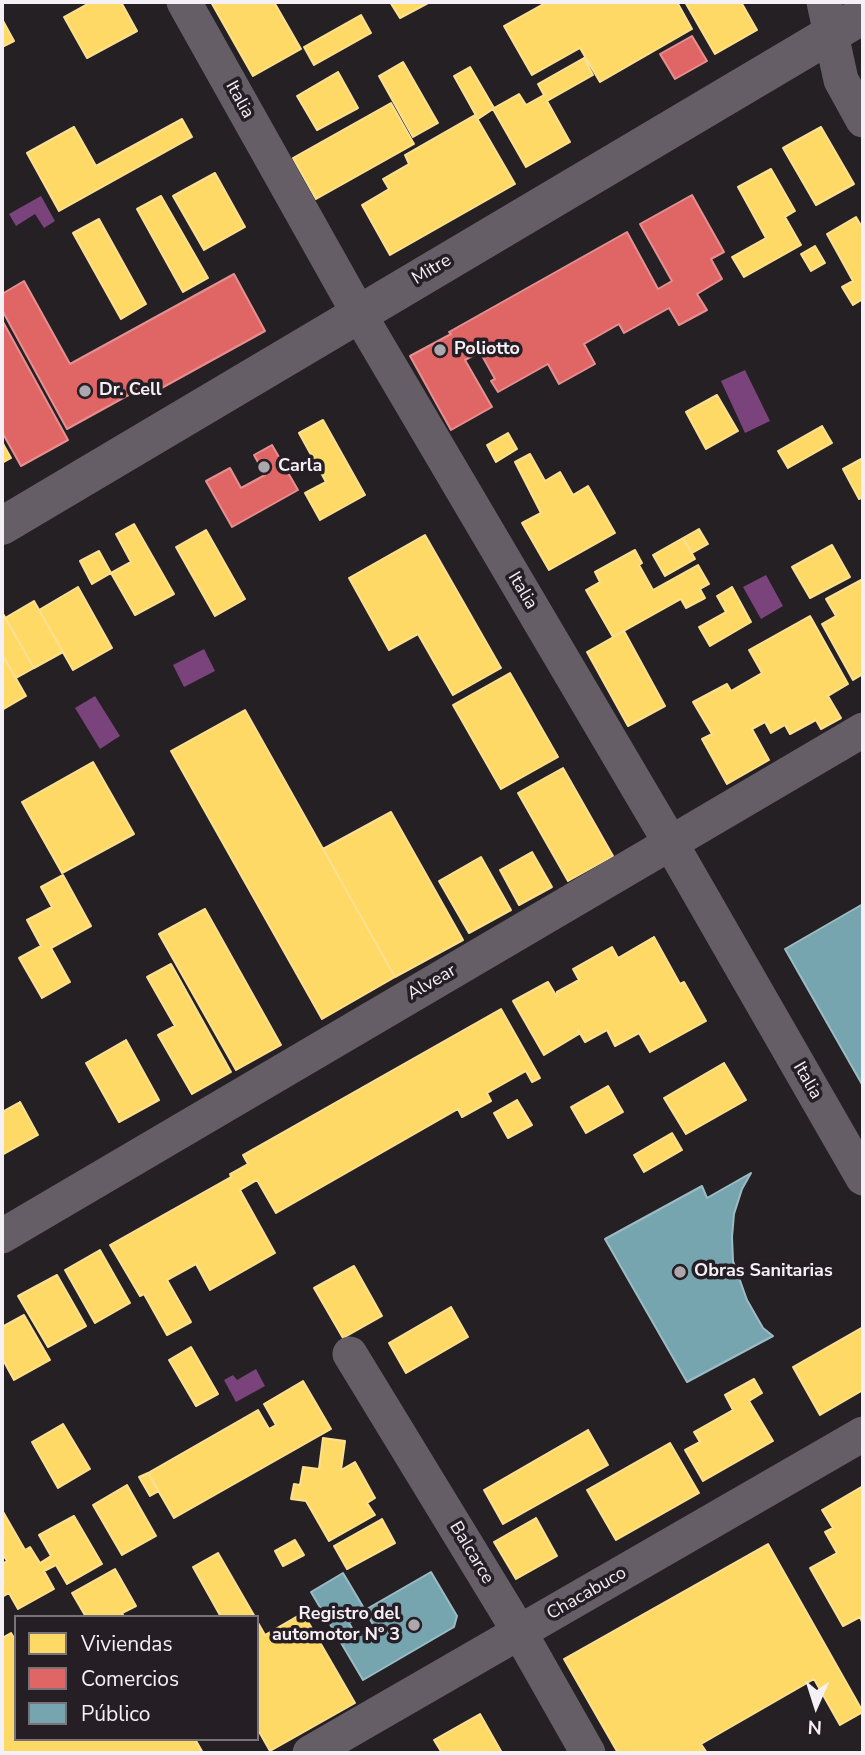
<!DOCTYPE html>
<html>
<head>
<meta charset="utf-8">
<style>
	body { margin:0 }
	#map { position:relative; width:865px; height:1755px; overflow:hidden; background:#242024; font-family:"Nunito Sans",sans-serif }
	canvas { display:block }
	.frame { position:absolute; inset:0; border:4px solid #f5f0f5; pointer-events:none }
	.legend { position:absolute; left:14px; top:1615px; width:245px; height:126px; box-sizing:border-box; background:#261e25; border:2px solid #797278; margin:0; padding:9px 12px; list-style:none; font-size:21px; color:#f5f0f5 }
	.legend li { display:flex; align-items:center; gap:14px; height:35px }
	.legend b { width:35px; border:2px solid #797278 }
	.north { position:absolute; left:781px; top:1671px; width:70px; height:70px; -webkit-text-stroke:5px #261e25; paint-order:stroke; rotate:183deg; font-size:19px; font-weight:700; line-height:28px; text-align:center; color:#f5f0f5 }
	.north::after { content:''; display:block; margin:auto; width:24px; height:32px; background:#f5f0f5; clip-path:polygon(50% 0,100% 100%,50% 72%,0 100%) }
</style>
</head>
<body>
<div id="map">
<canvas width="865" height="1755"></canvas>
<div class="frame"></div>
<ul class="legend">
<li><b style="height:19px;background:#ffd966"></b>Viviendas</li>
<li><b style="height:19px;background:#e06666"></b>Comercios</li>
<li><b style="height:19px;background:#76a5af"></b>Público</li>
</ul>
<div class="north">N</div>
</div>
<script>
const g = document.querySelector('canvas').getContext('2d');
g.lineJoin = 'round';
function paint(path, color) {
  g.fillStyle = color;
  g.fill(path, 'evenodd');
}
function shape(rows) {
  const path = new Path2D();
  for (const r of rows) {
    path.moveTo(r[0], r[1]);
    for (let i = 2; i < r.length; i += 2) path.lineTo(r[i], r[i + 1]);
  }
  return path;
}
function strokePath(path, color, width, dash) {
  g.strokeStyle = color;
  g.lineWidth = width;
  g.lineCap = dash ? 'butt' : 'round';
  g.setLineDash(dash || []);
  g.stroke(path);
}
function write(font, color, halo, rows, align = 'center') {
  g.font = font + ' "Nunito Sans",sans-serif';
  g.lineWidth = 7;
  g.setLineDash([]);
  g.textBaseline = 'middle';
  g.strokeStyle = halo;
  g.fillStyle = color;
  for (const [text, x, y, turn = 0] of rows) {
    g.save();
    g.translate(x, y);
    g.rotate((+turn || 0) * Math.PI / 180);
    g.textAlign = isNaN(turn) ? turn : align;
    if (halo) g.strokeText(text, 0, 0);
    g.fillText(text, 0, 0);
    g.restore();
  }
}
paint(shape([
	[41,196,55,221,44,228,35,214,16,226,9,214],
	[745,370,770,421,745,433,721,381],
	[766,575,783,606,761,619,743,587],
	[204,649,215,671,184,687,173,665],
	[95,696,120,736,100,749,75,708],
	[256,1369,265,1386,236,1402,224,1380,233,1375,237,1380]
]), '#7b437c');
const homes = shape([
	[91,2,121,2,137,31,87,58,64,17,91,2],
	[211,2,274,2,301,49,253,76,211,2],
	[390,2,430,2,400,18,390,2],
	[547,2,677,2,692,29,600,82,580,48,532,75,504,26,547,2],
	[685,2,741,2,757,30,715,54,685,2],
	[361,15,371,33,314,65,304,47,361,15],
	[2,19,14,41,2,47,2,19],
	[584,58,593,75,547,101,570,142,526,167,493,109,478,119,454,76,470,67,494,108,519,94,526,105,544,95,538,84,584,58],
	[403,62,438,123,413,137,379,76,403,62],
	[338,72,358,108,317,130,297,96,338,72],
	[391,103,414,144,316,199,293,158,391,103],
	[475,115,515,184,390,255,362,205,389,189,383,179,409,164,405,155,475,115],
	[182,119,192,137,59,211,27,153,74,127,96,166,182,119],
	[821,127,854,184,816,205,783,148,821,127],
	[771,169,795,211,785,217,801,245,744,277,732,257,766,238,738,187,771,169],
	[215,173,245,227,204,250,173,196,215,173],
	[161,196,208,278,183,292,137,209,161,196],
	[856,217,863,229,863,299,853,305,842,287,853,281,827,234,856,217],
	[99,219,146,304,121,319,73,233,99,219],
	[815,246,825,263,811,271,801,254,815,246],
	[717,395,738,431,706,449,686,412,717,395],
	[323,420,365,495,320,520,305,493,326,482,299,433,323,420],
	[822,426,832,443,788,468,778,451,822,426],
	[508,433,517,449,496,462,487,445,508,433],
	[2,442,11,458,2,463,2,442],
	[530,454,545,481,560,472,573,495,588,486,615,533,549,570,522,523,541,513,515,462,530,454],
	[863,458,863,497,859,499,843,469,863,458],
	[134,524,174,594,135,615,111,573,131,562,116,534,134,524],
	[699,529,708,544,692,553,683,538,699,529],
	[206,530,245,599,215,616,176,547,206,530],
	[425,535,501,668,453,695,418,634,389,650,349,578,425,535],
	[683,538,695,559,665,576,653,555,683,538],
	[832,545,850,577,810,598,792,567,832,545],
	[635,550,642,563,639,565,653,590,698,565,709,584,700,589,705,598,686,608,681,599,613,637,586,590,600,582,595,572,635,550],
	[99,551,111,573,92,584,80,561,99,551],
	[863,579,863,674,853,680,822,624,836,616,826,599,863,579],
	[78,587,112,648,73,670,39,610,78,587],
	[732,587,751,622,710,646,699,627,726,612,717,596,732,587],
	[34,601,63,652,34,668,5,618,34,601],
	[2,612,34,668,16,678,2,654,2,612],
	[810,616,848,684,828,696,841,718,821,729,816,720,790,734,785,725,771,733,765,722,752,729,769,760,727,784,702,739,712,734,693,702,727,684,731,691,762,673,749,650,810,616],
	[624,631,665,706,628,726,587,652,624,631],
	[2,654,26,696,2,710,2,654],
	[510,673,558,757,501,789,453,705,510,673],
	[245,710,395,977,322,1019,171,751,245,710],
	[93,762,134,834,62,873,22,802,93,762],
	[563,768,613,856,568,881,518,793,563,768],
	[391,812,463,940,395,977,323,849,391,812],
	[532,852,552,887,519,905,500,870,532,852],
	[481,857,511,910,469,933,439,881,481,857],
	[63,875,91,926,51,948,70,982,42,998,19,958,41,946,27,920,52,907,41,887,63,875],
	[205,909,281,1045,236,1070,159,934,205,909],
	[654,937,680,984,684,982,706,1021,650,1052,639,1033,615,1046,607,1030,585,1042,578,1030,579,1034,544,1055,513,1001,548,982,557,997,557,992,579,980,573,969,612,947,618,958,654,937],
	[171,964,231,1072,192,1094,158,1035,175,1026,147,977,171,964],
	[501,1009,540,1078,532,1082,526,1071,487,1093,491,1101,462,1117,458,1109,276,1213,257,1180,240,1190,275,1253,210,1290,196,1264,167,1280,191,1322,167,1335,144,1294,140,1296,110,1245,231,1177,230,1174,248,1164,243,1155,501,1009],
	[126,1040,159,1100,119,1122,86,1063,126,1040],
	[724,1063,746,1100,686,1134,664,1098,724,1063],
	[608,1086,623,1112,586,1133,571,1107,608,1086],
	[517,1100,532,1125,508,1138,494,1113,517,1100],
	[20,1102,38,1135,2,1155,2,1112,20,1102],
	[672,1133,682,1150,644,1172,634,1155,672,1133],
	[100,1250,130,1303,95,1323,65,1270,100,1250],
	[354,1266,382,1316,343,1338,314,1288,354,1266],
	[57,1275,86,1326,48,1347,18,1296,57,1275],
	[451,1307,468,1337,406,1373,389,1343,451,1307],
	[24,1315,50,1360,14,1380,2,1358,2,1327,24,1315],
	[863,1327,863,1390,820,1415,793,1367,863,1327],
	[191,1347,218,1394,196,1406,169,1360,191,1347],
	[754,1379,762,1393,749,1401,773,1441,703,1481,685,1450,700,1442,694,1432,733,1410,725,1395,754,1379],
	[303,1381,331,1429,174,1518,148,1473,258,1410,269,1429,276,1425,264,1404,303,1381],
	[63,1424,90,1469,58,1488,32,1442,63,1424],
	[588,1430,608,1465,503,1524,484,1490,588,1430],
	[323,1438,345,1441,341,1470,355,1462,375,1498,367,1503,375,1515,329,1541,306,1501,291,1499,294,1484,300,1485,303,1467,319,1469,323,1438],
	[670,1443,699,1493,616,1540,587,1490,670,1443],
	[148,1473,159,1491,150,1496,139,1477,148,1473],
	[127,1485,156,1536,122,1555,93,1505,127,1485],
	[863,1486,863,1624,860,1617,843,1626,810,1568,837,1553,825,1532,833,1528,822,1510,863,1486],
	[2,1510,25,1550,30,1547,40,1563,51,1556,39,1535,74,1516,102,1564,67,1584,56,1565,44,1571,54,1589,18,1609,9,1593,2,1597,2,1586,4,1584,2,1580,2,1564,7,1561,2,1553,2,1510],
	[536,1518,557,1556,516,1579,494,1542,536,1518],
	[382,1519,395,1543,347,1569,334,1546,382,1519],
	[295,1540,304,1555,283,1566,275,1551,295,1540],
	[768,1544,863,1712,840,1725,814,1679,701,1744,707,1753,618,1753,564,1659,768,1544],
	[218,1553,255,1617,221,1617,193,1567,218,1553],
	[115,1569,136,1606,122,1613,124,1617,86,1617,72,1593,115,1569],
	[303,1613,355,1703,270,1751,257,1728,257,1621,265,1635,303,1613],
	[11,1633,16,1641,16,1739,195,1739,203,1753,4,1753,2,1749,2,1638,11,1633],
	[480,1714,502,1753,442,1753,434,1740,480,1714]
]);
paint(homes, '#ffd966');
strokePath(homes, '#fce091', 2);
const shops = shape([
	[692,36,707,61,675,79,660,54,692,36],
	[692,195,724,252,711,259,722,279,697,294,707,310,679,325,669,308,624,333,619,324,584,344,595,364,559,384,548,364,498,392,491,381,495,379,480,352,465,360,492,407,451,430,410,356,451,334,449,332,627,232,658,289,672,281,640,224,692,195],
	[234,274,265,331,158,390,154,381,67,429,2,310,2,294,24,281,70,364,234,274],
	[2,320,68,440,21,466,2,432,2,320],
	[272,445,298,490,232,527,206,481,230,468,241,488,265,475,254,455,272,445]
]);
paint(shops, '#e06666');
strokePath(shops, '#e68f91', 2);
const public = shape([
	[863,904,863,1086,785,949,863,904],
	[751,1173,742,1189,734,1214,732,1237,733,1261,747,1300,763,1328,773,1336,687,1382,605,1239,702,1186,707,1198,751,1173],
	[431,1572,457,1616,454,1627,363,1680,311,1592,343,1573,365,1610,431,1572],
	[366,1613,374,1626,357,1636,349,1623,366,1613]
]);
paint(public, '#76a5af');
strokePath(public, '#9cbcc4', 2);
strokePath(shape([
	[184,2,359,314,670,842,863,1178],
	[824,2,841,80,863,120],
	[2,1236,863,730],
	[350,1354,520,1633,588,1753],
	[310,1753,863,1434]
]), '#665e66', 35);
strokePath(shape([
	[2,526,863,15]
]), '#665e66', 38);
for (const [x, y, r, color] of [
	[440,350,7,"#aca7ac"],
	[85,391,7,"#aca7ac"],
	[264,467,7,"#aca7ac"],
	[680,1272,7,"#aca7ac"],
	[414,1625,7,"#aca7ac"]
]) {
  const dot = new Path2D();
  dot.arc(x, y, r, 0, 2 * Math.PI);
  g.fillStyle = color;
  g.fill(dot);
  strokePath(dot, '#261e25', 2.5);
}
write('18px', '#f5f0f5', '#261e25', [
	["Italia",239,100,61],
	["Mitre",432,270,-31],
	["Italia",522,591,59],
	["Alvear",432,983,-30],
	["Italia",807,1081,60],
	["Balcarce",471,1553,59],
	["Chacabuco",587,1594,-30]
]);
write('bold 18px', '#f5f0f5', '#261e25', [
	["Poliotto",454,350],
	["Dr. Cell",99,391],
	["Carla",278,467],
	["Obras Sanitarias",694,1272],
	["Registro del",400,1615,"right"],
	["automotor Nº 3",400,1636,"right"]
], 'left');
</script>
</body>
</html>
